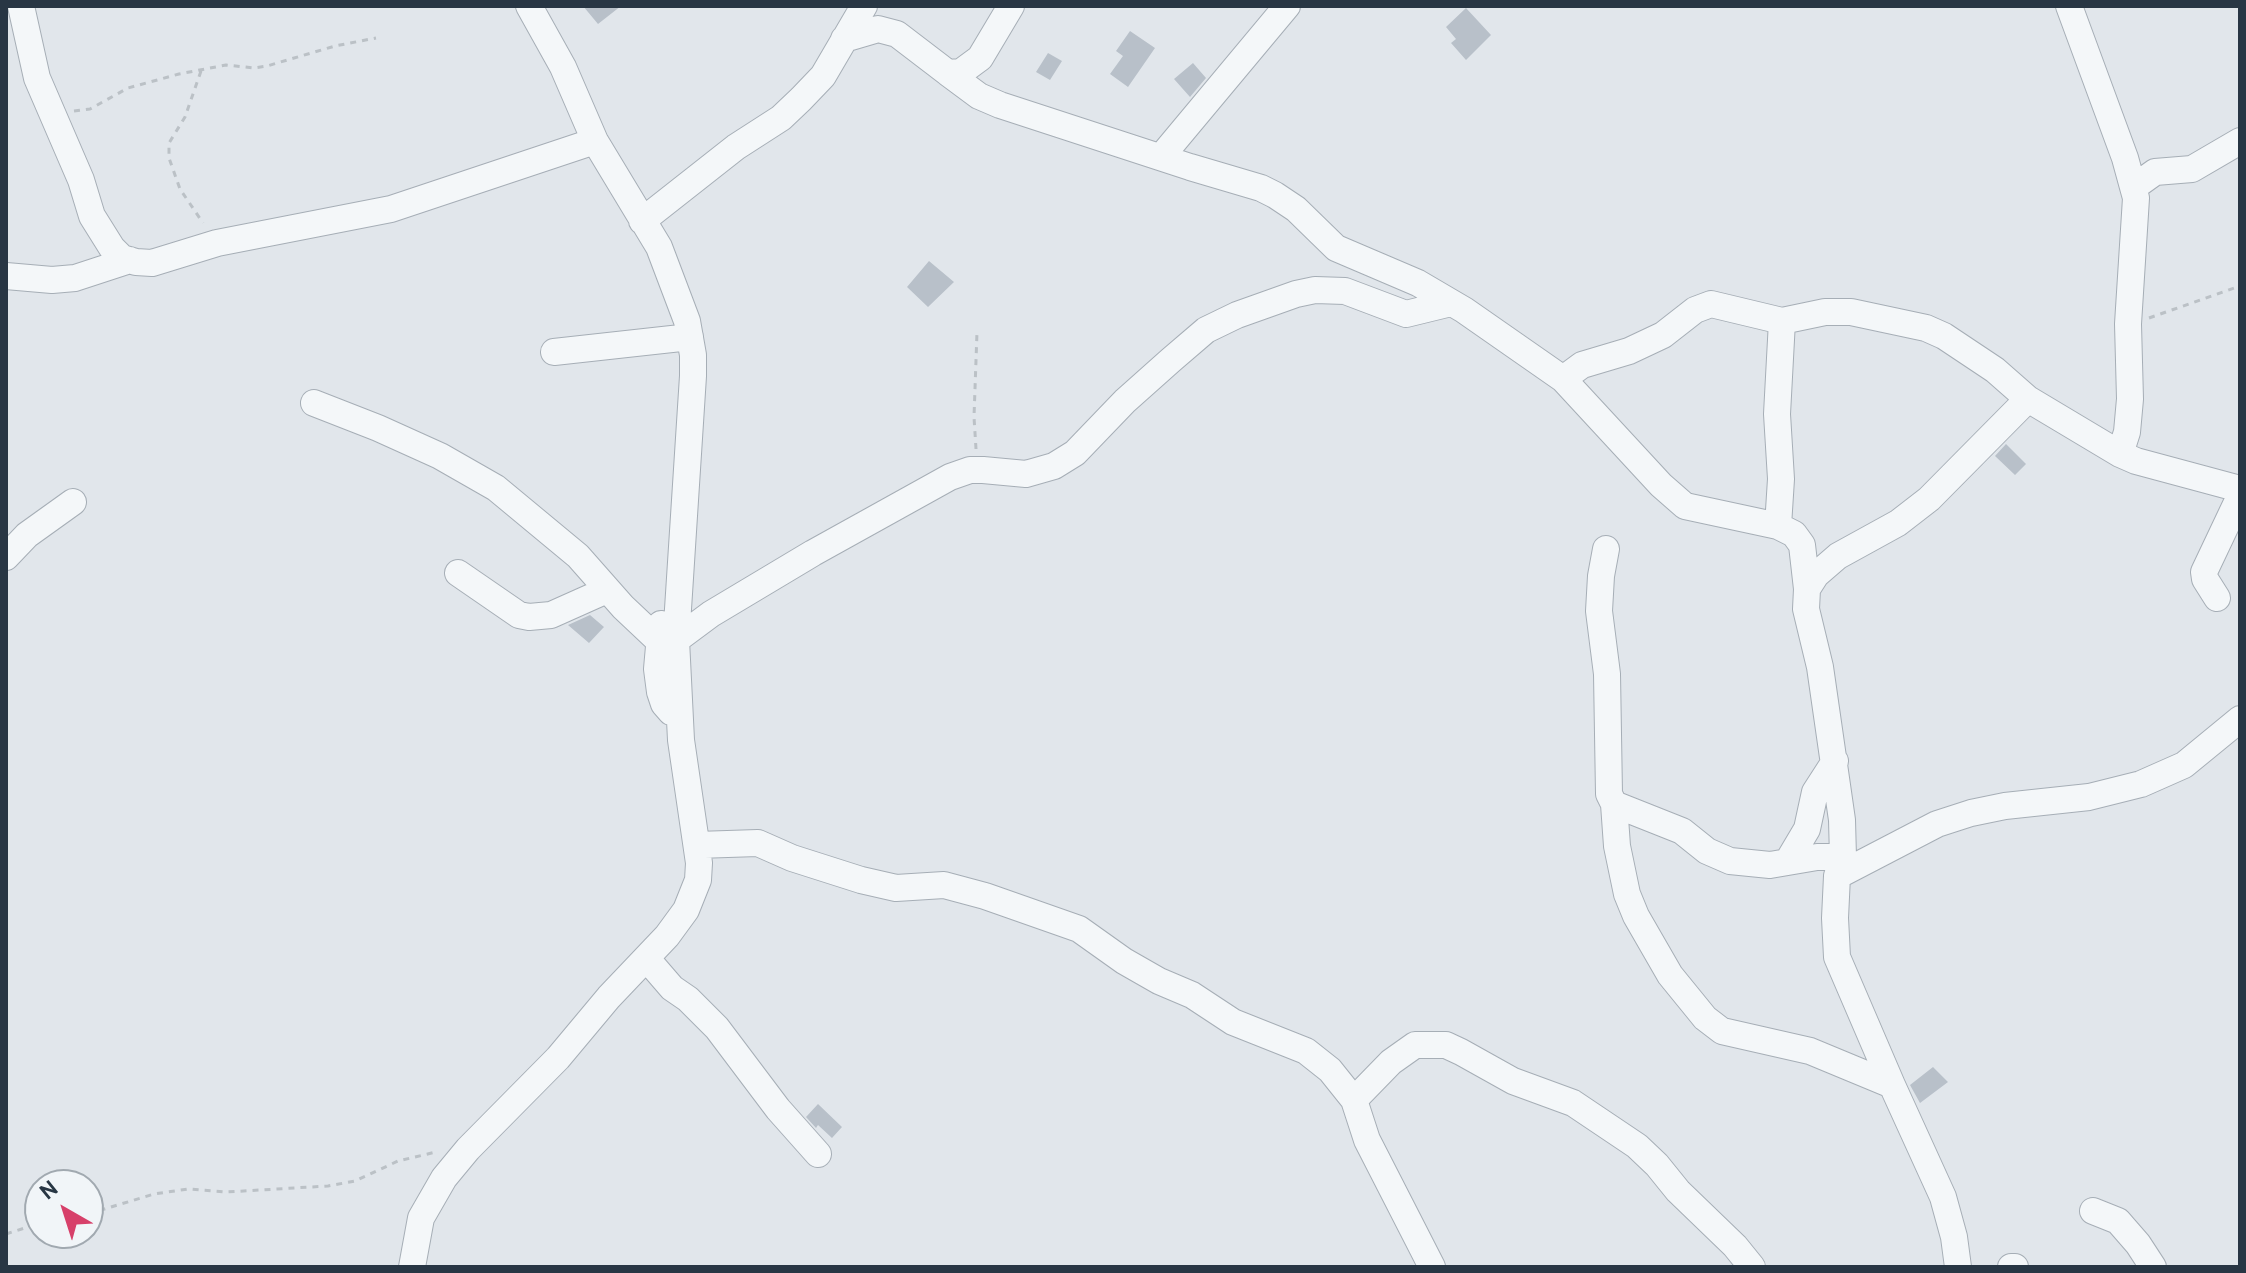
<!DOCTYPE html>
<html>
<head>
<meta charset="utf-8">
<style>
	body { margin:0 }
	#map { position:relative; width:2246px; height:1273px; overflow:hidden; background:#e1e6eb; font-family:Overpass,sans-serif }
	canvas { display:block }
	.frame { position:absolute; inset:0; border:8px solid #283644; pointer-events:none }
	.north { position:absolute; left:24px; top:1169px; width:80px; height:80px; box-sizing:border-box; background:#f1f5f8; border:2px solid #a1a9b0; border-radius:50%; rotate:321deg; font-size:22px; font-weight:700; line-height:32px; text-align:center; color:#283644 }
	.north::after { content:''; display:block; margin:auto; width:28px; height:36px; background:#d7406a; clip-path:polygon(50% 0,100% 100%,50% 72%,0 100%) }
</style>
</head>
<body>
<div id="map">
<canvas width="2246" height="1273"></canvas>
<div class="frame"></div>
<div class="north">N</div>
</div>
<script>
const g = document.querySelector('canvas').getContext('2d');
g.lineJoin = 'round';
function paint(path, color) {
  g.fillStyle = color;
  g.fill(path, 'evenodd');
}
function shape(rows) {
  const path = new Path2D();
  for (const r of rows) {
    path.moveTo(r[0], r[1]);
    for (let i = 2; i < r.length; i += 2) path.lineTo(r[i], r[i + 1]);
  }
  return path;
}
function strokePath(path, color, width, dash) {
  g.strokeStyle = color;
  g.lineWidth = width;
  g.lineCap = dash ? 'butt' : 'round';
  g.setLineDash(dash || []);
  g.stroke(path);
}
paint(shape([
	[583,6,621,6,598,24],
	[1466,8,1491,35,1466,60,1451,43,1456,39,1446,27],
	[1130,31,1155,48,1128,87,1110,74,1123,56,1116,51],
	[1048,53,1062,61,1050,80,1036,72],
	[1193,63,1206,78,1190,97,1174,79],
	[929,261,954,282,928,307,907,287],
	[2006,444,2026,464,2015,475,1995,456],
	[590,615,604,627,589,643,568,625],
	[1933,1067,1948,1082,1920,1103,1910,1085],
	[818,1104,842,1127,832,1138,818,1125,816,1128,806,1117]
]), '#b8c0c9');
const minor = shape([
	[21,6,37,78,81,180,92,216,112,248,122,258,136,262,152,263,217,243,391,209,595,141],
	[2069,6,2125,158,2136,198,2128,324,2130,399,2127,432,2120,454],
	[844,39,878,29,897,34,948,73,961,72,980,58,1011,6],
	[948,73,979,96,1000,105,1190,167,1261,188,1275,195,1296,209,1336,248,1418,283,1464,310,1563,379,1661,485,1685,506,1778,526,1794,534,1802,545,1807,589],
	[1161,157,1287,6],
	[2134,187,2155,172,2192,169,2240,141],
	[642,221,736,147,781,118,801,99,823,76,864,6],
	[6,276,52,280,75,278,130,260],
	[554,352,690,337],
	[1563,379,1582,365,1629,351,1663,335,1695,310,1711,304,1782,321,1825,312,1851,312,1926,328,1944,336,1995,370,2028,399,2120,454,2136,461,2240,489],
	[314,403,378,428,440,456,496,488,578,556,623,607,658,640],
	[1778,526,1781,479,1777,414,1782,321],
	[1606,549,1601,576,1599,611,1607,674,1609,794,1614,804,1682,831,1707,851,1730,861,1770,865,1817,857,1843,857],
	[6,557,27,535,73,502],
	[458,573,519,615,529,617,551,615,607,590],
	[2217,598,2205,579,2204,572,2240,496],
	[661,624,657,669,660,692,664,704,671,712],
	[676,640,711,614,813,553,950,477,970,470,983,470,1026,474,1054,466,1075,453,1125,401,1171,360,1206,330,1237,315,1296,294,1315,290,1345,291,1406,314,1451,303],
	[1614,804,1617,846,1627,894,1636,916,1670,975,1705,1018,1722,1031,1810,1051,1892,1085],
	[697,845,758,843,792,858,861,880,896,888,944,885,985,896,1079,929,1124,961,1159,981,1192,995,1233,1022,1306,1051,1330,1070,1354,1100,1367,1140,1432,1267],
	[1788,861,1807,829,1815,792,1835,761],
	[1837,876,1937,824,1971,813,2005,806,2089,797,2141,784,2184,765,2240,719],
	[647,959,672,988,688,999,717,1028,778,1109,818,1154],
	[1354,1100,1391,1062,1415,1045,1446,1045,1461,1052,1513,1081,1573,1103,1637,1146,1657,1165,1678,1191,1735,1246,1752,1267],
	[2093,1211,2118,1221,2138,1244,2153,1267],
	[412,1267,421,1218,444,1178,468,1149,558,1058,609,997,667,936,686,910,698,880,699,863,681,740,676,640,693,376,693,355,687,321,659,247,595,141,563,67,529,6],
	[1958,1267,1954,1237,1943,1197,1892,1085,1837,957,1835,918,1837,876,1843,857,1842,820,1820,667,1806,609,1807,589,1816,575,1838,556,1898,523,1929,499,2028,399],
	[2011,1267,2015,1267]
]);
strokePath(minor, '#a6aeb6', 28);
strokePath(shape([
	[201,71,185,117,169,143,169,158,180,189,203,223],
	[74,111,90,109,128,88,179,74,226,65,254,68,267,66,335,46,376,38],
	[2149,318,2240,286],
	[976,449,974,417,977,332],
	[88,1214,154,1194,188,1189,226,1192,328,1186,355,1181,398,1161,436,1152],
	[6,1234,40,1223]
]), '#bbc1c6', 3, [6, 6]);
strokePath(minor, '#f4f7f9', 26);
</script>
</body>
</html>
